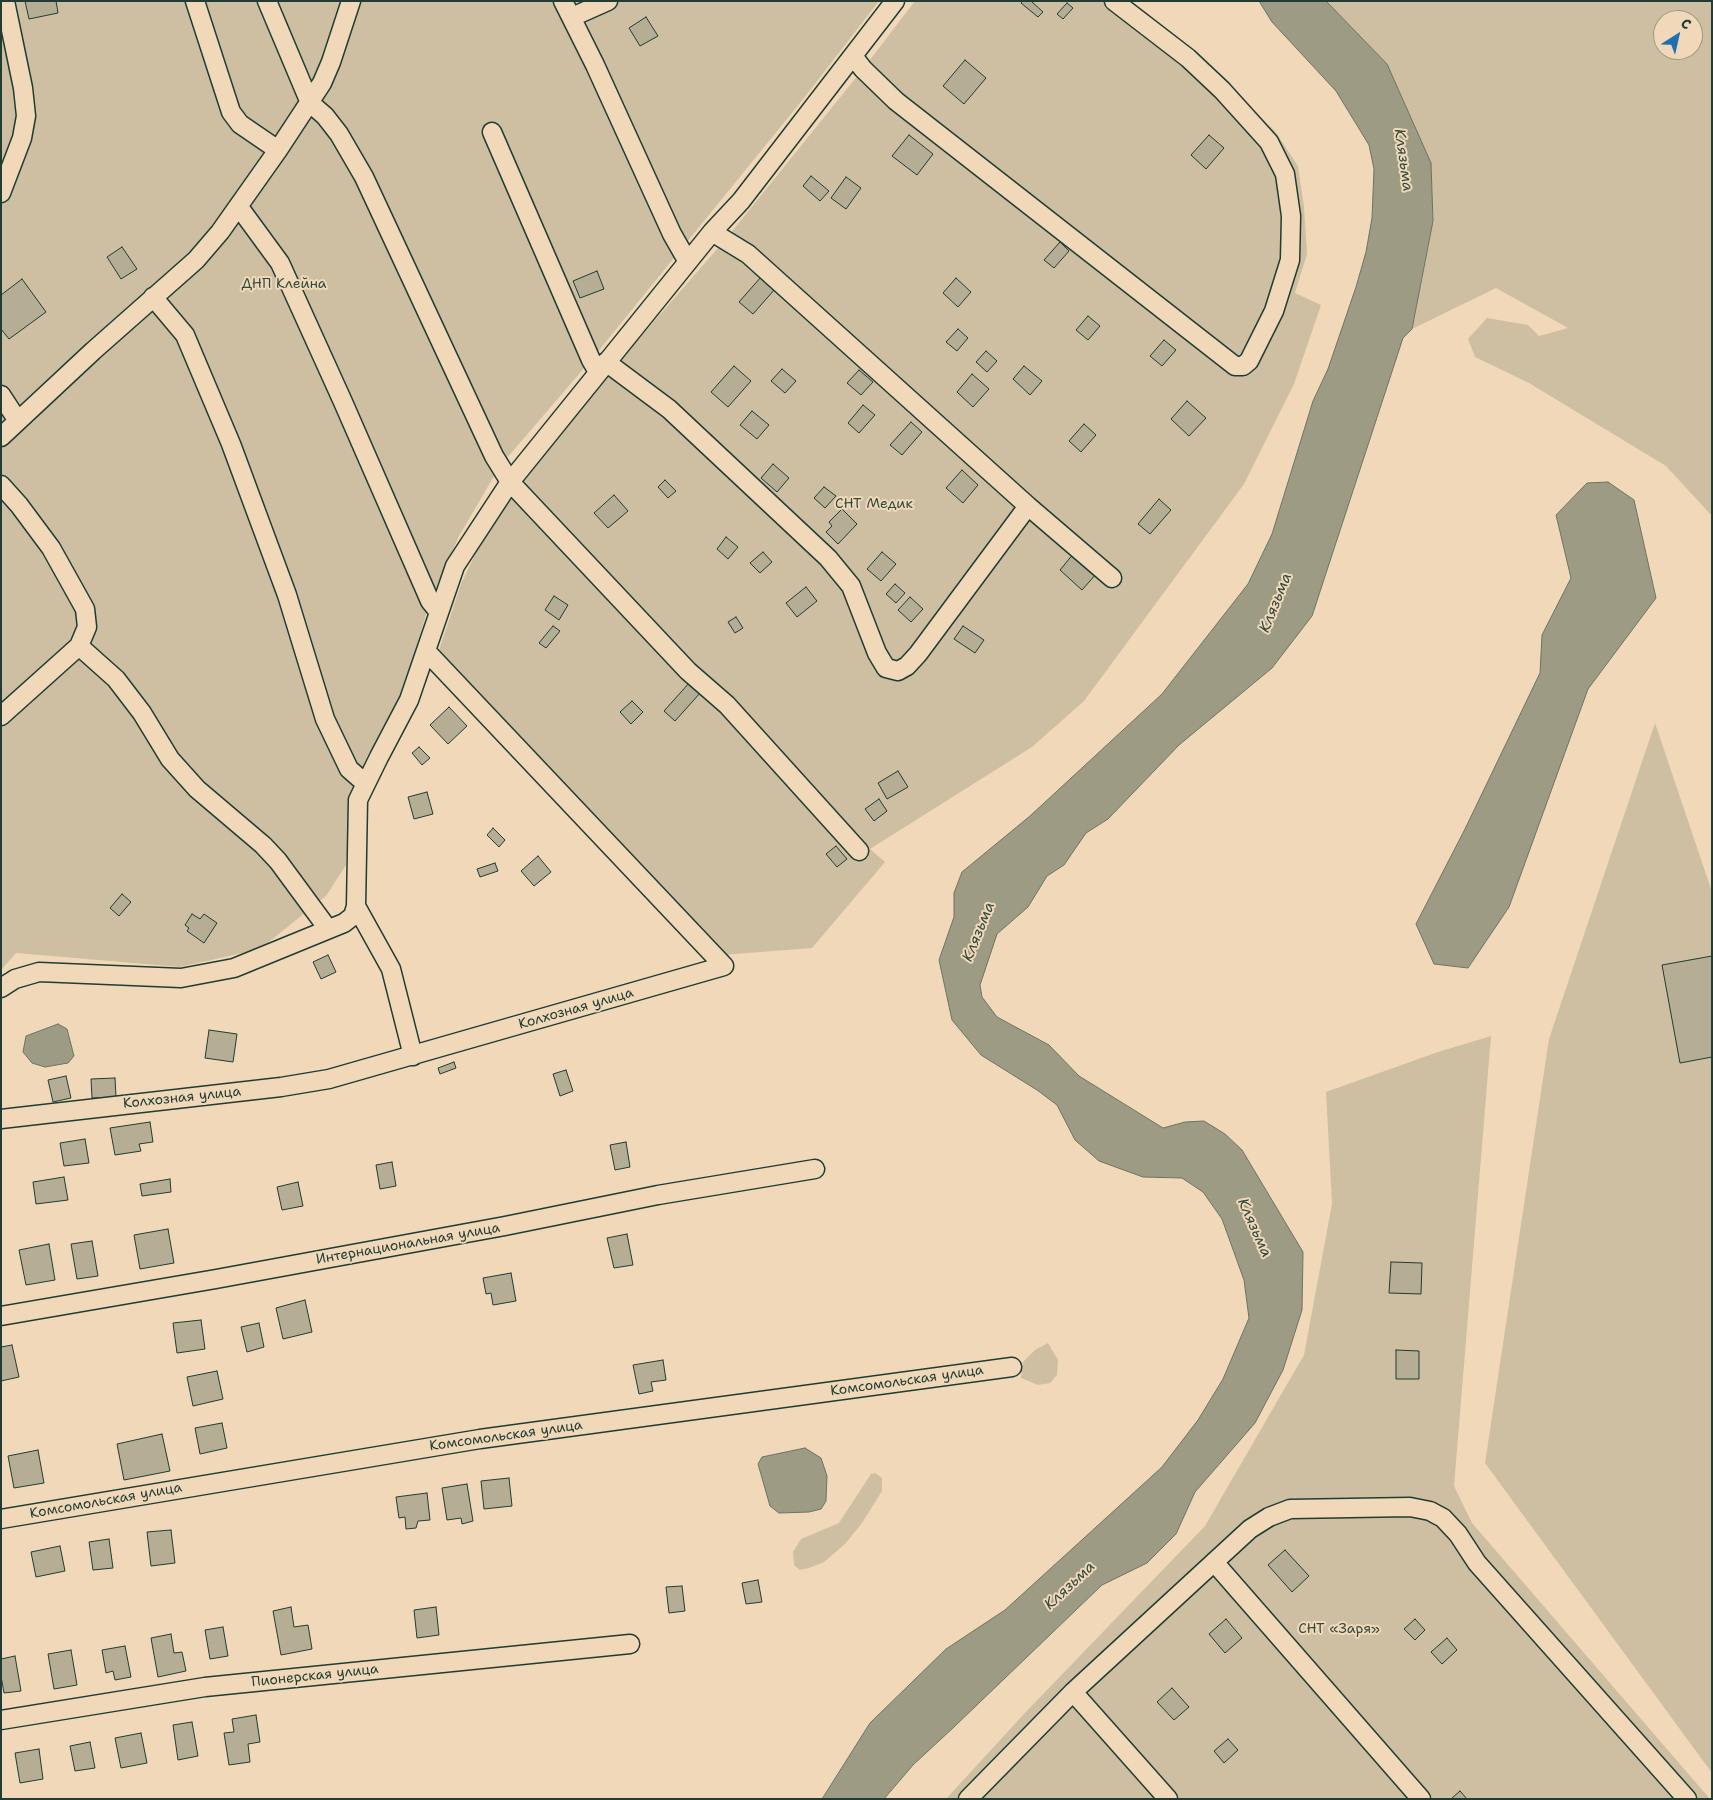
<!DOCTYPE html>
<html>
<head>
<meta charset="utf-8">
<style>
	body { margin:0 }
	#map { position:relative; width:1713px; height:1800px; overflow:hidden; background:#f0d8b8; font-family:"Shantell Sans",sans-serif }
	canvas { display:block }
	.frame { position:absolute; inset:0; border:2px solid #1f3d34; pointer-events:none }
	.north { position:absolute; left:1653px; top:10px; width:50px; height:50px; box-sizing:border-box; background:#f0d8b8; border:1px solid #9c9a83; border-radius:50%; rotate:35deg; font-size:14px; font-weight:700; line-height:20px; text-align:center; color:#1f3d34 }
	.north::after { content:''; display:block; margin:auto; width:18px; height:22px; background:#1f6fb2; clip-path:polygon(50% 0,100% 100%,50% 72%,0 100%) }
</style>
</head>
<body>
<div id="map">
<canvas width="1713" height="1800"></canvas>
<div class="frame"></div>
<div class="north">С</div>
</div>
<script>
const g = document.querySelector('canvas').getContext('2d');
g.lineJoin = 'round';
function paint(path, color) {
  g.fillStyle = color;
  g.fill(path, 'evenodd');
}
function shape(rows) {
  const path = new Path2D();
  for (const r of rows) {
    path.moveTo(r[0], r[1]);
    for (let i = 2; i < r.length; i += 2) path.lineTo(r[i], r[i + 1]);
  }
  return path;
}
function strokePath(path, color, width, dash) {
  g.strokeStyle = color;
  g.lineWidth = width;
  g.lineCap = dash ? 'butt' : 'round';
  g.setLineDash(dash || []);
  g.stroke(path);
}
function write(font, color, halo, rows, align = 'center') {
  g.font = font + ' "Shantell Sans",sans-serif';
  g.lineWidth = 4;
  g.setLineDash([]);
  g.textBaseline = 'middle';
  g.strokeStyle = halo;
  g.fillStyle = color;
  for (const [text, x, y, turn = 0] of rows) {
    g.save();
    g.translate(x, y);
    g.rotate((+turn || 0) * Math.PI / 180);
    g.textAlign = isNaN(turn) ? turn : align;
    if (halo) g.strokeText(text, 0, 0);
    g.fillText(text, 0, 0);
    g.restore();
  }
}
paint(shape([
	[1,1,879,1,804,98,591,360,500,466,459,536,430,601,404,689,367,757,350,796,346,865,326,896,260,949,180,967,16,953,1,970],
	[915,1,1128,1,1191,49,1275,131,1298,166,1304,207,1307,254,1295,293,1321,305,1294,384,1244,484,1084,701,1032,747,870,849,885,862,812,948,722,955,438,653,461,584,485,534,523,481,622,358,725,240,863,69],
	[1326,1,1712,1,1712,516,1666,466,1529,383,1475,357,1468,339,1487,318,1528,325,1539,336,1568,328,1496,288,1412,329,1433,221,1387,64],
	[1663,20,1693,20,1693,50,1663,50],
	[1655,723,1712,892,1712,1773,1485,1463,1549,1039],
	[1491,1036,1454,1486,1472,1523,1710,1799,946,1799,1023,1715,1205,1526,1304,1355,1332,1204,1326,1092,1438,1052],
	[1048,1343,1058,1360,1057,1375,1050,1383,1038,1385,1021,1378,1023,1362,1035,1350],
	[875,1473,882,1478,882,1491,862,1523,845,1544,824,1562,809,1568,800,1570,794,1565,793,1552,801,1539,839,1523,871,1474]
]), '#cebfa2');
const water = shape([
	[1259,1,1326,1,1387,64,1431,163,1433,221,1412,329,1403,338,1312,616,1272,668,1179,745,1108,819,1086,833,1064,865,1047,876,1028,907,997,934,980,985,982,997,997,1017,1049,1045,1079,1076,1163,1128,1185,1122,1204,1121,1225,1134,1242,1150,1303,1252,1302,1310,1283,1370,1255,1423,1195,1492,1176,1534,1147,1563,1102,1585,954,1727,913,1765,884,1799,822,1799,870,1723,946,1649,1005,1610,1162,1467,1198,1420,1223,1379,1249,1318,1244,1280,1222,1219,1203,1192,1182,1178,1143,1177,1099,1161,1075,1140,1057,1105,1037,1090,981,1055,952,1020,939,960,954,917,954,893,962,872,1030,816,1162,694,1248,584,1272,534,1313,401,1328,369,1356,287,1366,252,1372,218,1374,169,1369,145,1336,91,1272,22,1259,1],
	[1608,482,1634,500,1656,598,1588,689,1509,907,1468,968,1434,964,1416,924,1465,829,1540,673,1542,635,1571,578,1556,515,1587,483,1608,482],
	[58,1024,67,1029,74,1056,68,1063,45,1067,32,1063,23,1052,26,1036,58,1024],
	[805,1448,821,1458,827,1476,826,1501,821,1509,809,1512,779,1513,770,1506,758,1464,762,1457,805,1448]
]);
paint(water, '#9d9b83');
strokePath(water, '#6b7563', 1);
const building = shape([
	[25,1,56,1,58,13,29,19,25,1],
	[1023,1,1031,1,1043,12,1038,17,1021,3,1023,1],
	[1067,3,1073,8,1063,19,1057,14,1067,3],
	[646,17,658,36,640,46,629,28,646,17],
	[965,60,986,78,964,104,943,86,965,60],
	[909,135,933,154,917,175,892,156,909,135],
	[1209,135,1224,148,1206,169,1191,155,1209,135],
	[811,176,829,191,820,201,803,186,811,176],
	[846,177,861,188,846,209,831,198,846,177],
	[1060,242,1069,251,1054,268,1044,260,1060,242],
	[122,247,137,269,121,279,107,257,122,247],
	[597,271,604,289,580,298,573,281,597,271],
	[761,277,775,289,753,314,739,302,761,277],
	[956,278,971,292,958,307,943,293,956,278],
	[22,279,46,312,9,339,1,329,1,295,22,279],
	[1088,316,1100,326,1088,340,1076,330,1088,316],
	[958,329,968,338,957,351,946,342,958,329],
	[1164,340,1176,350,1162,366,1150,356,1164,340],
	[986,351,997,361,987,372,976,362,986,351],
	[734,366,751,381,728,407,711,392,734,366],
	[1024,366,1042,381,1030,395,1013,379,1024,366],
	[782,369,796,381,785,393,771,381,782,369],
	[859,370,873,382,861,395,847,383,859,370],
	[972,374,989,389,973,407,957,392,972,374],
	[1187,401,1206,418,1189,436,1171,419,1187,401],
	[863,405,875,415,859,433,848,423,863,405],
	[752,411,769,425,757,439,740,425,752,411],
	[911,422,922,432,902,455,890,445,911,422],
	[1084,424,1096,435,1081,452,1069,441,1084,424],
	[773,464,789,478,777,492,761,478,773,464],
	[962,470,978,485,963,503,946,488,962,470],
	[665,480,676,491,668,498,658,487,665,480],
	[824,487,836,496,825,508,814,498,824,487],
	[614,495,628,511,608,528,594,513,614,495],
	[1159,499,1171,510,1150,534,1138,524,1159,499],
	[842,509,857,524,838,544,826,532,832,526,829,522,842,509],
	[726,537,738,547,728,559,717,549,726,537],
	[763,552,772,562,760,573,750,563,763,552],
	[882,552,896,564,881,581,867,569,882,552],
	[1074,553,1097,573,1082,590,1060,570,1074,553],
	[895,584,905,593,896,603,886,594,895,584],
	[806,587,817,601,797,617,786,603,806,587],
	[554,596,568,605,559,620,545,610,554,596],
	[910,597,923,609,911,622,898,610,910,597],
	[736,617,743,628,735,633,728,622,736,617],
	[553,626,560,631,546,648,539,643,553,626],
	[963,626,984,640,975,653,954,639,963,626],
	[690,682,701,692,675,721,664,711,690,682],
	[632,701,643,712,631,724,620,712,632,701],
	[449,707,467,726,448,744,430,725,449,707],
	[419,747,430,758,422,765,412,753,419,747],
	[898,771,908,787,887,799,878,783,898,771],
	[427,792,433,814,414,819,408,797,427,792],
	[879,799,887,811,874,821,865,809,879,799],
	[493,828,505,840,499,847,487,835,493,828],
	[836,846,847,859,837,867,826,854,836,846],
	[538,856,551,872,534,886,521,871,538,856],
	[495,863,498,871,480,877,477,869,495,863],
	[122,894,131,902,119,916,110,908,122,894],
	[192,914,200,919,204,914,217,923,204,943,187,931,189,928,185,925,192,914],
	[328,955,336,972,321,979,313,962,328,955],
	[1712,956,1712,1057,1680,1063,1662,965,1712,956],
	[209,1030,237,1034,233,1062,205,1058,209,1030],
	[454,1062,456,1068,440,1074,438,1068,454,1062],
	[566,1070,573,1091,560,1096,553,1074,566,1070],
	[66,1076,71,1098,53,1102,48,1080,66,1076],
	[115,1078,116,1097,92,1098,91,1079,115,1078],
	[150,1122,153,1142,139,1144,141,1151,115,1155,110,1128,150,1122],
	[85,1139,89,1163,64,1166,60,1143,85,1139],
	[626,1142,630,1167,615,1170,610,1145,626,1142],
	[392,1162,396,1186,380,1189,376,1165,392,1162],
	[64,1177,68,1200,36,1204,33,1182,64,1177],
	[170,1179,171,1192,142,1196,140,1184,170,1179],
	[298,1182,303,1206,282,1210,277,1187,298,1182],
	[168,1229,174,1263,140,1269,134,1235,168,1229],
	[627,1234,633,1265,614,1268,607,1238,627,1234],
	[92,1241,98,1276,77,1279,71,1244,92,1241],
	[49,1244,55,1280,26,1285,19,1250,49,1244],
	[1391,1262,1422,1263,1421,1294,1389,1293,1391,1262],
	[511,1273,516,1301,493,1305,491,1293,486,1294,483,1278,511,1273],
	[305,1300,312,1332,283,1339,276,1308,305,1300],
	[201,1320,205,1349,177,1353,173,1323,201,1320],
	[259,1323,264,1347,247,1352,241,1327,259,1323],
	[12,1345,19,1377,1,1381,1,1347,12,1345],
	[1396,1350,1419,1351,1419,1379,1396,1379,1396,1350],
	[663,1360,666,1380,651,1382,653,1391,639,1394,633,1365,663,1360],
	[217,1371,223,1399,193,1406,187,1377,217,1371],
	[222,1423,227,1448,200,1454,195,1428,222,1423],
	[162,1434,170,1471,124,1480,117,1444,162,1434],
	[38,1450,44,1483,14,1488,8,1456,38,1450],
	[509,1478,512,1506,484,1509,481,1481,509,1478],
	[467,1484,473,1521,462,1524,461,1518,447,1520,442,1488,467,1484],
	[427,1493,430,1520,418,1521,416,1528,406,1529,405,1517,399,1518,396,1497,427,1493],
	[171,1530,175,1563,151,1566,147,1532,171,1530],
	[109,1539,113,1568,93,1570,89,1542,109,1539],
	[60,1546,65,1571,36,1577,31,1552,60,1546],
	[1285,1550,1309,1576,1292,1592,1268,1565,1285,1550],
	[758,1580,762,1602,746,1604,742,1583,758,1580],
	[682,1586,685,1611,669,1613,666,1587,682,1586],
	[291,1607,294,1627,308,1625,312,1649,281,1655,273,1611,291,1607],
	[436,1607,439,1635,417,1638,414,1610,436,1607],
	[1226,1619,1242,1638,1225,1653,1209,1634,1226,1619],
	[1415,1619,1425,1630,1415,1640,1404,1629,1415,1619],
	[223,1627,228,1656,210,1659,205,1630,223,1627],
	[171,1634,174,1653,182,1652,186,1671,158,1677,151,1638,171,1634],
	[1447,1638,1457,1650,1442,1664,1431,1652,1447,1638],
	[125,1646,131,1677,115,1680,113,1671,106,1673,102,1650,125,1646],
	[71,1650,77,1685,54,1689,48,1654,71,1650],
	[15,1656,21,1691,4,1693,1,1676,1,1659,15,1656],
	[1172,1688,1189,1707,1174,1720,1157,1702,1172,1688],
	[256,1715,260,1742,248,1744,250,1762,229,1765,224,1733,234,1732,232,1719,256,1715],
	[192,1722,198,1756,178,1760,173,1725,192,1722],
	[141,1733,147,1763,121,1768,115,1738,141,1733],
	[1228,1739,1238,1750,1224,1763,1214,1751,1228,1739],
	[90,1742,95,1768,75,1771,70,1746,90,1742],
	[39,1749,43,1779,20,1783,15,1753,39,1749],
	[1460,1791,1467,1799,1451,1799,1460,1791]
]);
paint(building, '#b5ad94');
strokePath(building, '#1f3d34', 1);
const street = shape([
	[195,1,231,112,240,124,278,150],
	[267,1,310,103,325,116,339,134,364,177,494,456,510,482,688,671,727,705,859,851],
	[563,1,595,65,672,234,688,262],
	[572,17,608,1],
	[853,56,863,69,896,101,1235,366,1243,366,1249,361,1274,311,1290,260,1291,216,1285,174,1269,142,1222,90,1188,58,1114,1],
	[492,132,591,360,598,372],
	[1,193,22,138,26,116,23,88,5,1],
	[239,207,280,263,343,402,430,601,439,612],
	[712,232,748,254,1028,506,1112,578],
	[153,297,185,335,231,444,287,595,325,719,349,769,365,783],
	[606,362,669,409,828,558,851,586,877,653,886,668,898,671,907,666,918,654,1028,506],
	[1,395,18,421],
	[1,437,93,351,196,260,220,232,278,150,322,83,331,62,351,1],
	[1,485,19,505,51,548,85,609,87,627,79,646,1,716],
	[79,646,116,679,142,713,170,759,197,789,263,845,278,861,328,929],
	[356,906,391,969,413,1056],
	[1,988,15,979,39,972,181,978,234,968,344,923,353,916,356,906,358,800,379,757,409,700,455,566,510,482,712,232,741,201,895,1],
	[1,1119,281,1087,329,1079,724,966,426,651],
	[1,1316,216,1279,505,1226,658,1195,815,1169],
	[1,1519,480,1439,1012,1367],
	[1214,1562,1421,1799],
	[1073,1692,1168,1799],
	[1,1720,205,1687,630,1644],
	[968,1799,1073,1692,1250,1529,1269,1517,1290,1509,1410,1507,1430,1511,1443,1518,1458,1534,1477,1563,1687,1799]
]);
strokePath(street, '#1f3d34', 21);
strokePath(street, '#f0d8b8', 18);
write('14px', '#304a3f', '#f0d8b8', [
	["ДНП Клейна",284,284],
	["СНТ Медик",874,504],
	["СНТ «Заря»",1339,1629]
]);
write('14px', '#1f3d34', '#f0d8b8', [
	["Колхозная улица",576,1009,-16],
	["Колхозная улица",182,1098,-6],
	["Интернациональная улица",408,1244,-10],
	["Комсомольская улица",907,1381,-8],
	["Комсомольская улица",506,1436,-8],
	["Комсомольская улица",106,1501,-10],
	["Пионерская улица",315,1676,-6]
]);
write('italic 15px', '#324b40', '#f0d8b8', [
	["Клязьма",1403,160,82],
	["Клязьма",1276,603,-68],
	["Клязьма",979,932,-68],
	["Клязьма",1254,1228,66],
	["Клязьма",1070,1586,-43]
]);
</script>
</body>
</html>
